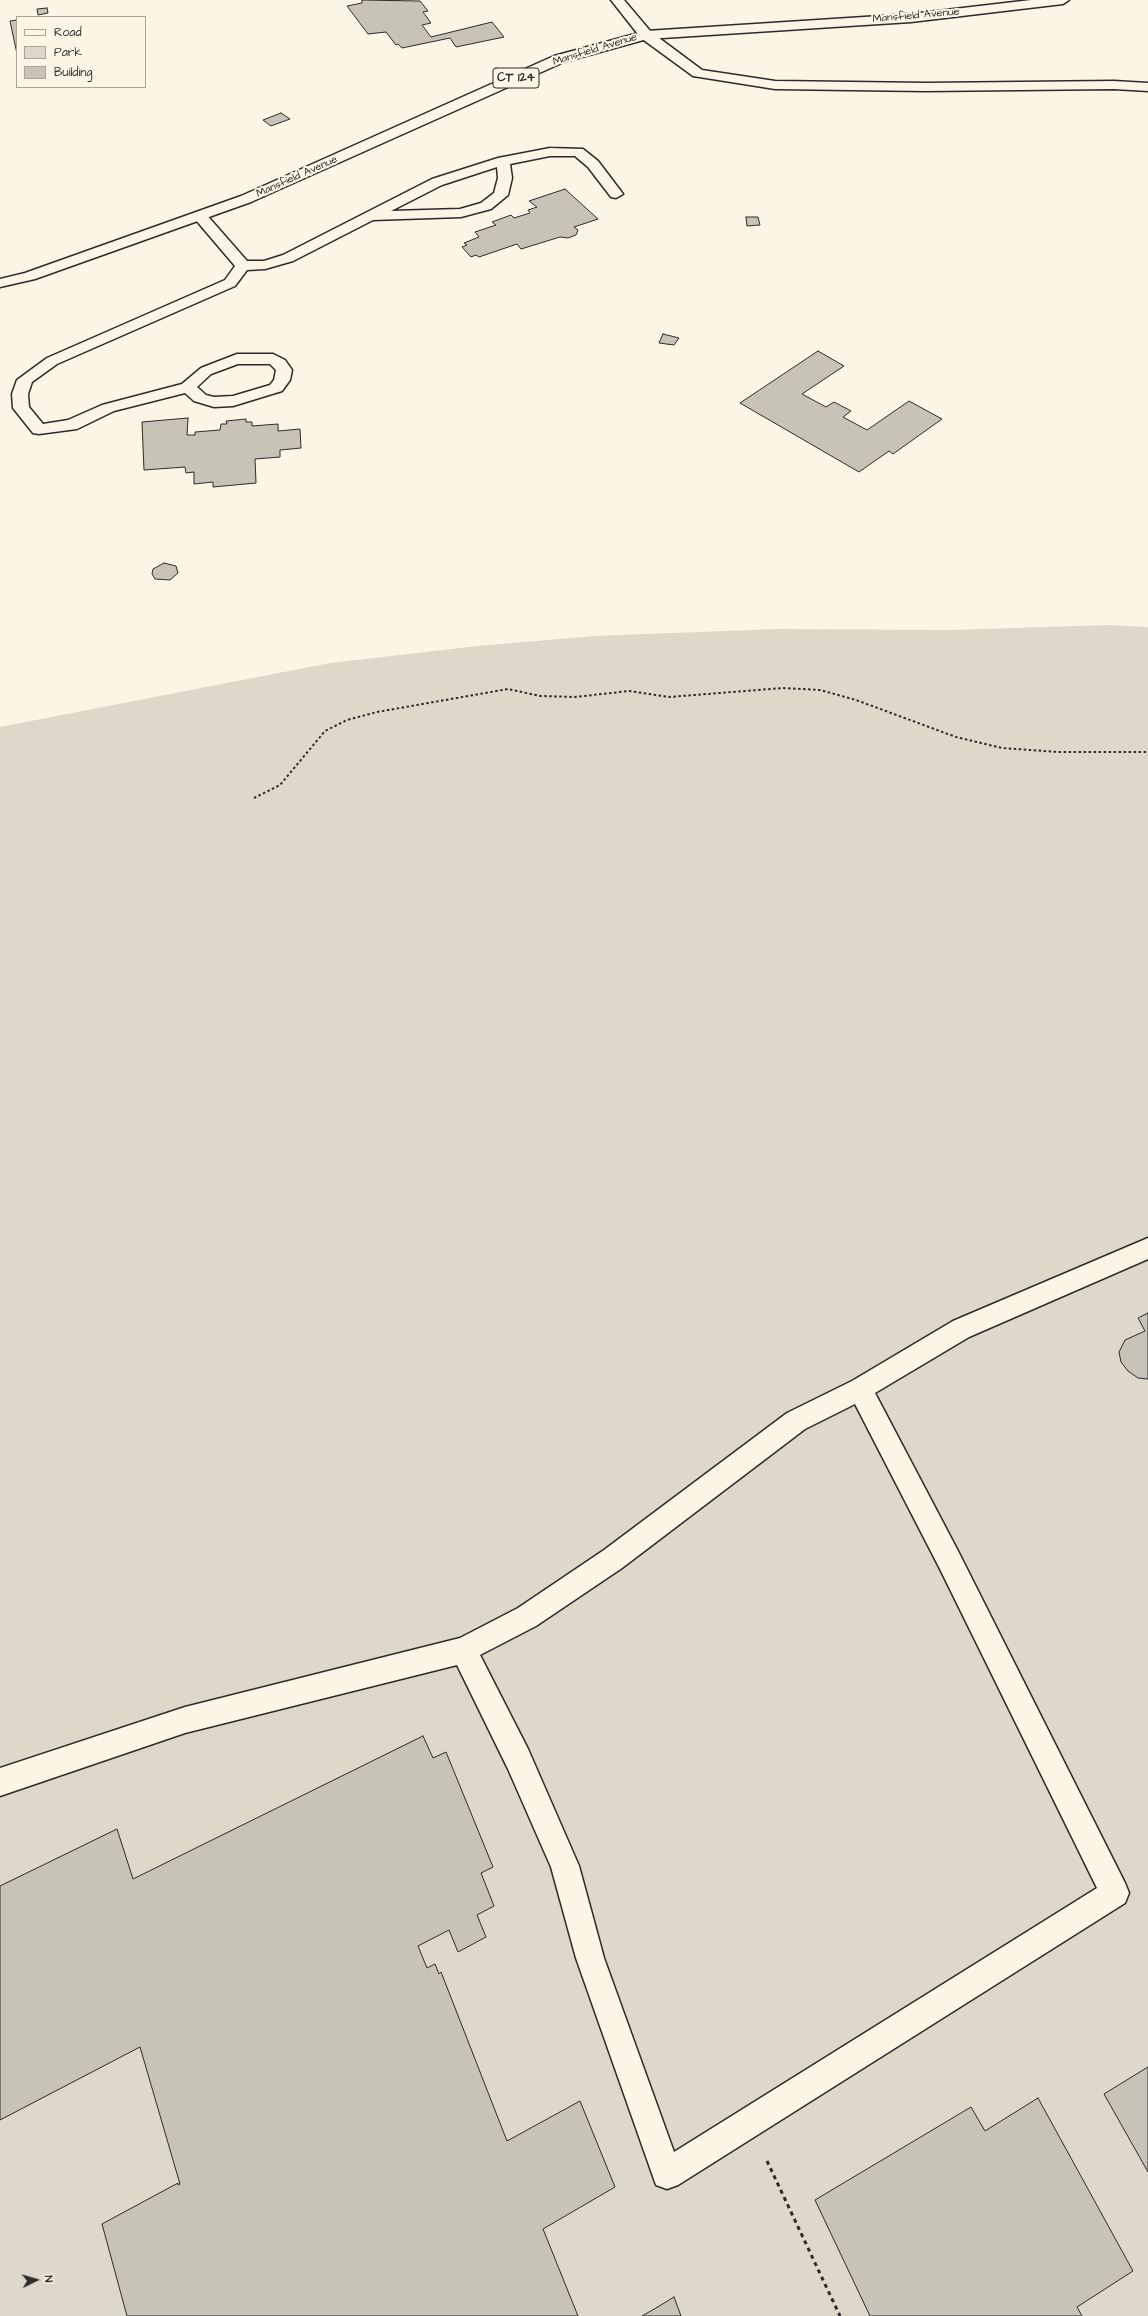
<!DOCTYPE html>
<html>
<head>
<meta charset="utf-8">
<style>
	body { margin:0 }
	#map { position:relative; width:1148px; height:2316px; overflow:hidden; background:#fcf5e5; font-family:"Architects Daughter",sans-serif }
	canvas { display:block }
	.legend { position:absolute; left:16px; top:16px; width:130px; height:72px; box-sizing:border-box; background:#fcf5e5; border:1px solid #a8a49b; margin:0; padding:5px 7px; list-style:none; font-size:12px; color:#2b2b2b }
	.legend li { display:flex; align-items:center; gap:8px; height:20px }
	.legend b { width:20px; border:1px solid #a8a49b }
	.north { position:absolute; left:16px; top:2260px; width:40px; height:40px; -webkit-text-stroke:3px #fcf5e5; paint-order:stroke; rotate:85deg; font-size:11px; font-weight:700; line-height:16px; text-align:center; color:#2b2b2b }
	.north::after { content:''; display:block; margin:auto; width:14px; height:18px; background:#2b2b2b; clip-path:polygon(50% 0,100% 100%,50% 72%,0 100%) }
</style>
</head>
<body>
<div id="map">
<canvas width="1148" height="2316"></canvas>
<ul class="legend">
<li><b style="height:5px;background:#fcf5e5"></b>Road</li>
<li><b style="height:11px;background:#ded8ca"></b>Park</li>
<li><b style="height:11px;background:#c8c3b7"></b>Building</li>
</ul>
<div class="north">N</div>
</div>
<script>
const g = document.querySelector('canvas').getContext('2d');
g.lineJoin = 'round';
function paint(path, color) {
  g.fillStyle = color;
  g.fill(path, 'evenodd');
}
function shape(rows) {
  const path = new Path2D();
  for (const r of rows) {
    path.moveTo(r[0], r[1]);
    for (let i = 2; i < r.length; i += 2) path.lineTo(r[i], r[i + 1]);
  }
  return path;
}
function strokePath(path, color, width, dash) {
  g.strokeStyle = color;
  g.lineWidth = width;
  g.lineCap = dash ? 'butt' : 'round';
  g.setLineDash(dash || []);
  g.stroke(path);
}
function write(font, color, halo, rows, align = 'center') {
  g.font = font + ' "Architects Daughter",sans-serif';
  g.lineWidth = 4;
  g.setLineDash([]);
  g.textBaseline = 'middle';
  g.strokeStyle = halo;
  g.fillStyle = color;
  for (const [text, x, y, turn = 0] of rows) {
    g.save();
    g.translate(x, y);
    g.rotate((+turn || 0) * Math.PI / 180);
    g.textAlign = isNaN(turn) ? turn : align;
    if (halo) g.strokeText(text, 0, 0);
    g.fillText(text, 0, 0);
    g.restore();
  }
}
paint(shape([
	[1107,625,1148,627,1148,2316,0,2316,0,727,330,663,478,646,595,636,777,629,951,630]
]), '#ded8ca');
const building = shape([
	[362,0,420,1,428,11,423,12,431,23,422,25,431,37,492,22,504,37,456,47,450,38,402,48,398,44,396,45,386,32,368,34,347,6,362,3,362,0],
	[47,8,48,13,38,15,37,9,47,8],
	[17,20,17,54,10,21,17,20],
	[281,113,290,119,271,126,263,120,281,113],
	[565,189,598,219,574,227,578,230,576,235,568,238,560,237,521,249,517,244,479,257,476,255,471,257,462,247,467,245,464,243,479,237,475,232,496,225,492,222,511,215,514,218,530,213,528,210,537,207,529,201,565,189],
	[746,217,758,217,760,225,747,226,746,217],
	[663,334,679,338,674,345,659,343,663,334],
	[818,351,844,366,802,394,826,407,834,402,851,411,843,417,867,430,909,401,942,419,893,454,889,451,859,472,740,403,818,351],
	[188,418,187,435,195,435,195,432,220,430,221,424,227,424,226,421,246,419,246,422,252,422,252,426,278,424,278,431,300,429,301,448,280,450,280,457,255,459,256,483,213,487,213,482,194,484,194,472,186,473,185,467,144,470,142,422,188,418],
	[164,563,176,566,178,573,170,580,155,579,152,574,153,569,164,563],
	[1148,1313,1148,1379,1138,1378,1128,1371,1121,1362,1119,1352,1125,1340,1145,1331,1138,1318,1148,1313],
	[423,1736,433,1758,446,1752,493,1867,481,1873,494,1906,477,1915,486,1937,458,1952,449,1930,418,1946,427,1968,435,1964,439,1974,441,1972,507,2141,580,2101,615,2187,543,2229,578,2316,127,2316,102,2224,178,2183,178,2185,180,2184,140,2047,0,2120,0,1886,117,1829,133,1879,423,1736],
	[1148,2067,1148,2172,1104,2094,1148,2067],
	[1038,2098,1133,2271,1077,2307,1082,2316,870,2316,815,2200,971,2107,985,2131,1038,2098],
	[674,2297,681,2316,642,2316,656,2308,674,2297]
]);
paint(building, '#c8c3b7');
strokePath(building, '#2b2b2b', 1);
const service = shape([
	[646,31,651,32,702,70,775,81,926,83,1114,81,1148,83,1148,91,1114,89,926,91,775,89,693,76,641,38,640,35,641,32,646,31],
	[550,148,583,149,598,161,623,194,616,198,611,197,588,167,575,156,550,156,510,164,512,178,508,195,491,209,461,217,373,220,293,261,265,269,247,270,235,286,57,364,32,382,28,394,29,407,43,424,68,420,102,405,182,384,201,368,237,354,273,354,285,360,292,370,290,380,282,391,233,406,214,407,194,401,185,393,114,411,77,429,39,434,33,433,13,408,12,394,17,380,47,358,225,280,235,266,195,219,193,216,195,213,205,213,247,261,264,261,283,255,432,179,498,158,550,148],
	[497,167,498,178,494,193,481,203,460,209,391,211,442,185,497,167],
	[238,364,270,364,276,370,274,380,270,385,233,396,214,397,206,395,197,387,211,374,238,364],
	[1148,1238,1148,1259,969,1337,875,1393,958,1551,1125,1883,1129,1893,1125,1903,678,2185,667,2189,656,2185,576,1958,551,1867,508,1769,457,1665,185,1733,0,1796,0,1768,185,1707,460,1638,518,1608,604,1550,787,1413,852,1381,953,1321,1148,1238],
	[855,1404,940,1569,1097,1888,674,2152,604,1958,579,1866,528,1749,480,1655,536,1626,622,1568,805,1429,855,1404]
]);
const secondary = shape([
	[611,0,624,0,651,32,652,35,651,38,641,38,611,0]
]);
const primary = shape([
	[1031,0,1069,0,1063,4,911,22,647,39,564,62,251,202,35,279,0,287,0,279,25,273,241,196,554,56,646,31,911,14,1031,0]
]);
strokePath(service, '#2b2b2b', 3);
strokePath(secondary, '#2b2b2b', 3);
strokePath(primary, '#2b2b2b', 3);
strokePath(shape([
	[254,798,280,785,325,731,347,720,377,712,508,689,540,696,575,697,629,691,669,697,783,688,820,690,856,700,956,737,1002,748,1058,752,1148,752]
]), '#2b2b2b', 2, [2.5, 2.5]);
strokePath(shape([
	[767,2161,840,2316]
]), '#2b2b2b', 3, [4, 4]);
paint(service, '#fcf5e5');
paint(secondary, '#fcf5e5');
paint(primary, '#fcf5e5');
write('11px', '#2b2b2b', '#fcf5e5', [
	["Mansfield Avenue",916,16,-5],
	["Mansfield Avenue",595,50,-17],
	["Mansfield Avenue",297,177,-24]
]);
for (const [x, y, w] of [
	[516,78,46]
]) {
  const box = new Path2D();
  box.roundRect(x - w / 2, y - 10, w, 20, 3);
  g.fillStyle = '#fcf5e5';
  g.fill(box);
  strokePath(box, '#2b2b2b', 1);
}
write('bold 12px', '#2b2b2b', null, [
	["CT 124",516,78]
]);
</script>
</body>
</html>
